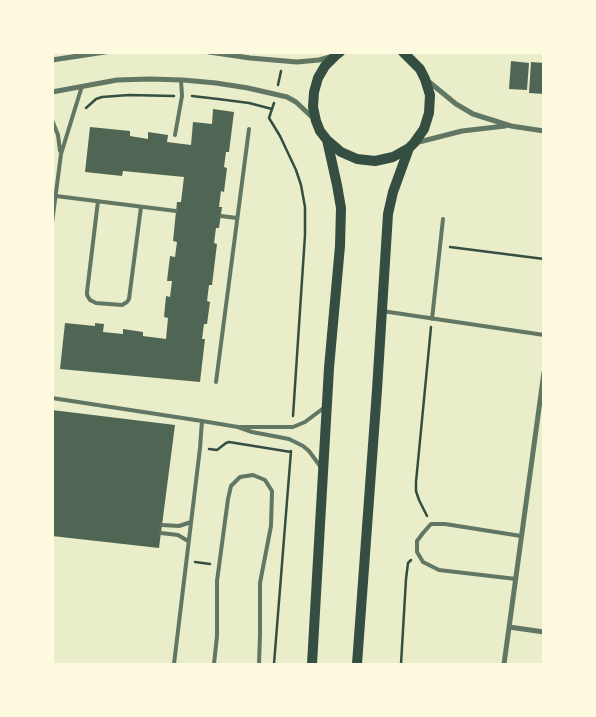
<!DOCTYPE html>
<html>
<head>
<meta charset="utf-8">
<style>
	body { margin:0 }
	#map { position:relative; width:596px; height:717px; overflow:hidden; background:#e9edc9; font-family:"IBM Plex Sans",sans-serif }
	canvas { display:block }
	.frame { position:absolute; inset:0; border:54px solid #fefae0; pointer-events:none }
</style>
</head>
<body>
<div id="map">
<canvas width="596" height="717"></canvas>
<div class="frame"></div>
</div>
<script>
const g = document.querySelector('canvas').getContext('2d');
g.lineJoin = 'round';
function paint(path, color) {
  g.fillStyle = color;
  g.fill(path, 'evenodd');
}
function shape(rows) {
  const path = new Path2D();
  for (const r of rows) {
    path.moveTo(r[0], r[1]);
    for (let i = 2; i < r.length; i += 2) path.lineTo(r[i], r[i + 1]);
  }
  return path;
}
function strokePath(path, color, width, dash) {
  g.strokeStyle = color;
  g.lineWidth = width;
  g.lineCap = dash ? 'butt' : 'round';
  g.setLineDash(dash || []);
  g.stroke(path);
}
paint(shape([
	[511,61,529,63,527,90,509,89],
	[531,62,544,63,544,94,529,93],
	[213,109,234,112,229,152,226,152,224,167,227,168,224,192,221,191,219,207,222,207,219,228,216,228,214,243,217,244,212,285,209,285,207,301,210,302,207,324,204,324,202,339,205,339,200,382,60,369,65,323,95,326,95,323,104,324,103,332,123,334,123,329,143,332,143,336,166,339,168,318,164,317,166,296,170,297,172,281,167,281,170,256,175,257,177,242,173,241,177,202,181,202,184,177,123,171,122,176,85,172,90,127,130,131,130,136,148,139,148,132,168,135,167,142,191,145,193,122,212,124],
	[52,410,175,425,159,548,52,536]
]), '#4f6655');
strokePath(shape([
	[278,85,281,71],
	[192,96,218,99,249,103,272,109],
	[274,103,269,118,280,136,296,170,301,185,305,207,305,235,293,416],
	[86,108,96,99,102,97,129,95,174,96],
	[450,247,544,259],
	[209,449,217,450,226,443,229,442,291,452],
	[427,516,419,500,416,491,416,482,431,327],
	[195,562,210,564],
	[274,664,291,451],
	[401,664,406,579,408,563,411,560]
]), '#344e41', 2.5);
strokePath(shape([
	[52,120,58,135,60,151],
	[175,135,182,96,181,80],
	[56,196,176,211],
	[98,201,87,292,87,295,90,300,96,303,122,305,127,302,129,299,141,207],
	[221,216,237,218],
	[52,223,61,154,82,86],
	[382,311,544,335],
	[432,319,443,219],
	[216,382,249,129],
	[52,398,202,421,238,427,252,432,289,439,303,446,309,451,320,466],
	[240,427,293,427,305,422,325,407],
	[162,525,179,526,191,522],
	[161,533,178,535,188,541],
	[516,579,439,570,423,562,417,552,417,541,423,533,431,524,445,524,521,536],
	[174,664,200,448,202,421],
	[214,664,217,636,217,581,228,499,231,486,240,477,253,475,265,480,272,491,271,526,260,583,260,635,259,664]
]), '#617663', 4);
strokePath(shape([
	[209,52,250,58,297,62,319,60,330,57],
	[52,60,105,52],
	[428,81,456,104,473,114,511,126,544,131],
	[52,92,117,80,150,79,183,80,216,83,248,88,287,97,296,102,312,117],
	[415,143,462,131,505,126],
	[509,627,544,632],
	[504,664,544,372]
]), '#617663', 5);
strokePath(shape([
	[340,52,336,55,325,66,318,78,314,92,313,107,316,121,320,131,327,140,341,152,357,159,375,161,393,157,409,148,414,143,424,129,429,113,430,95,425,79,420,69,403,52],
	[312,664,329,368,340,246,341,208,337,185,327,140],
	[357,664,377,390,388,214,393,192,409,148]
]), '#344e41', 10);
</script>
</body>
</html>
